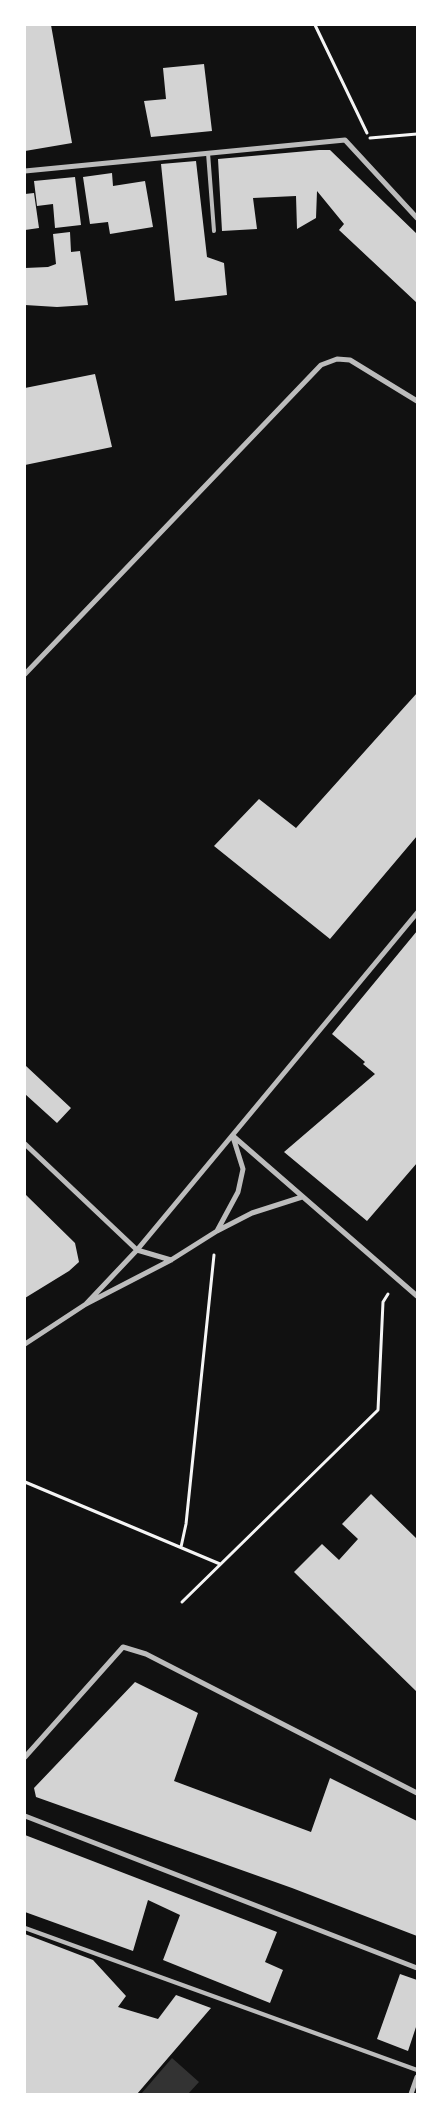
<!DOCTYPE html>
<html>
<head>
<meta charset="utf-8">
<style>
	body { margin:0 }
	#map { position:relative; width:442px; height:2119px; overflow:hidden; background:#111; font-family:Helvetica,sans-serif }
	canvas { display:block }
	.frame { position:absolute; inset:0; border:26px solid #fff; pointer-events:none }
</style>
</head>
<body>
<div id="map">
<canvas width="442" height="2119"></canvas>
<div class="frame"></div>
</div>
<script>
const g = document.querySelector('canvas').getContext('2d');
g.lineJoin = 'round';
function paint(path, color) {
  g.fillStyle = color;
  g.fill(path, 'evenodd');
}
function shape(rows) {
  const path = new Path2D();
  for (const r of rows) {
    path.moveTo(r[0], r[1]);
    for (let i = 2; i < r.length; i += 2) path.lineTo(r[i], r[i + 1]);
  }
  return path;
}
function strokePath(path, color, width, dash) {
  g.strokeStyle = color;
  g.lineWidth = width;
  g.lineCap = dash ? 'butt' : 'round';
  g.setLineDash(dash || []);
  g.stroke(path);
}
paint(shape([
	[172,2058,199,2082,188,2094,141,2094]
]), '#333');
paint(shape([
	[25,25,51,25,72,143,25,151],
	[204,64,212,131,151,137,144,101,166,99,163,68],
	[319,150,330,150,417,234,417,303,339,230,344,224,317,191,316,218,297,229,296,196,253,198,257,229,222,231,218,159],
	[196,161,207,257,224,263,227,295,175,301,161,164],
	[112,173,113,186,145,181,153,227,110,234,108,222,90,224,83,177],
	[75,177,81,225,55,228,53,204,37,206,34,181],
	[34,193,39,228,25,230,25,194],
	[70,232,71,252,80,251,88,305,57,307,25,305,25,268,48,267,56,264,53,234],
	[95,374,112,447,25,465,25,388],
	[417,693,417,836,330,939,214,846,259,799,296,828],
	[417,931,417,1163,367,1221,284,1152,375,1074,363,1064,365,1062,332,1034],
	[26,1066,71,1108,57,1123,25,1094],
	[25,1194,75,1243,79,1262,69,1271,25,1298],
	[371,1494,417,1539,417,1692,294,1572,322,1544,339,1560,358,1539,342,1524],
	[135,1682,198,1713,174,1781,311,1832,330,1778,417,1821,417,1936,292,1888,36,1797,34,1788],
	[25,1835,277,1932,265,1962,283,1970,270,2003,163,1960,180,1915,148,1900,133,1951,25,1912],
	[25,1934,93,1960,126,1996,118,2007,158,2019,176,1995,211,2008,137,2094,25,2094],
	[400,1974,417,1980,417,2024,408,2051,377,2039]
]), '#d3d3d3');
strokePath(shape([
	[315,25,367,133],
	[370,138,417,134],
	[25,1482,220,1564],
	[181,1547,186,1524,214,1255],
	[182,1602,378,1410,383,1302,388,1294]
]), '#f5f5f5', 3);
strokePath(shape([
	[208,153,214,231],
	[25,1928,417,2070]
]), '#bcbcbc', 4);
strokePath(shape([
	[25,171,345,140,417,218],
	[25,674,321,365,337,359,350,360,417,401],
	[233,1136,417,1296],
	[25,1144,137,1250,171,1260],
	[217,1231,238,1192,243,1169,233,1137],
	[86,1304,137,1250,417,913],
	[25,1344,86,1304,171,1260,217,1231,252,1213,302,1197],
	[25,1757,123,1647,146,1654,417,1793],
	[25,1816,417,1968],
	[411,2094,417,2077]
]), '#bcbcbc', 5);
</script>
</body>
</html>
